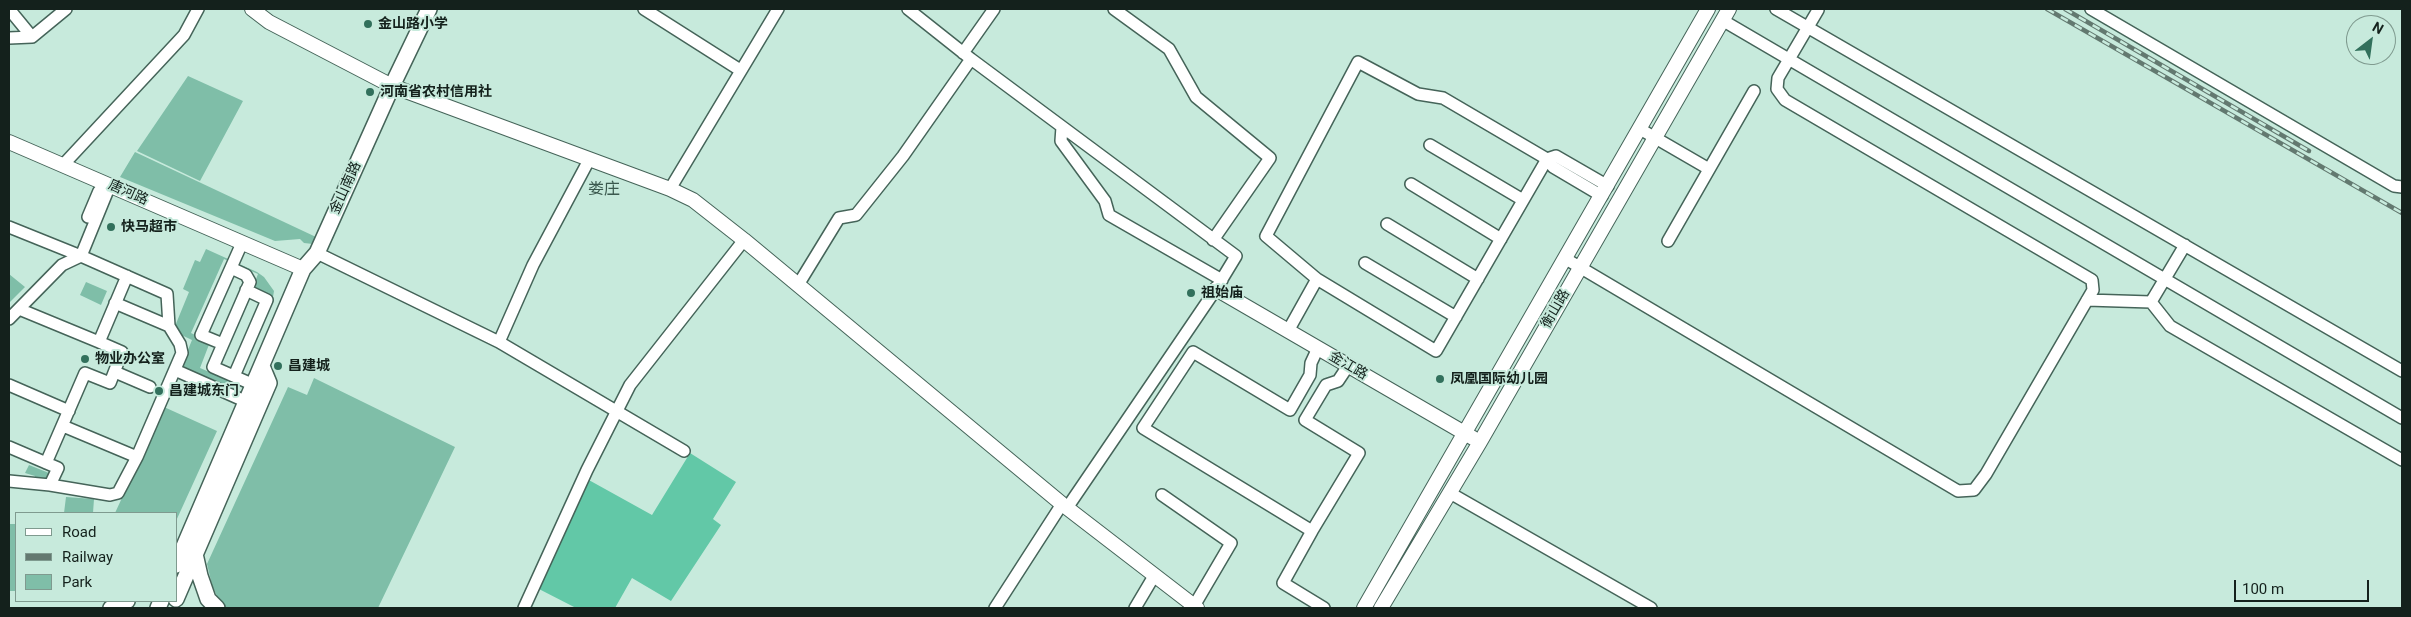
<!DOCTYPE html>
<html>
<head>
<meta charset="utf-8">
<style>
	body { margin:0 }
	#map { position:relative; width:2411px; height:617px; overflow:hidden; background:#c7eadc; font-family:Roboto,sans-serif }
	canvas { display:block }
	.frame { position:absolute; inset:0; border:10px solid #14211c; pointer-events:none }
	.legend { position:absolute; left:15px; top:512px; width:162px; height:90px; box-sizing:border-box; background:#c7eadc; border:1px solid #7f9a8f; margin:0; padding:6px 9px; list-style:none; font-size:15px; color:#14211c }
	.legend li { display:flex; align-items:center; gap:10px; height:25px }
	.legend b { width:25px; border:1px solid #7f9a8f }
	.north { position:absolute; left:2346px; top:15px; width:50px; height:50px; box-sizing:border-box; background:#c7eadc; border:1px solid #7f9a8f; border-radius:50%; rotate:30deg; font-size:14px; font-weight:700; line-height:20px; text-align:center; color:#14211c }
	.north::after { content:''; display:block; margin:auto; width:18px; height:22px; background:#32705c; clip-path:polygon(50% 0,100% 100%,50% 72%,0 100%) }
	.scale { position:absolute; left:2234px; top:580px; width:135px; height:22px; box-sizing:border-box; border:2px solid #14211c; border-top:0; padding-left:6px; font-size:15px; line-height:18px; white-space:nowrap; color:#14211c; -webkit-text-stroke:4px #c7eadc; paint-order:stroke }
</style>
</head>
<body>
<div id="map">
<canvas width="2411" height="617"></canvas>
<div class="frame"></div>
<ul class="legend">
<li><b style="height:6px;background:#fff"></b>Road</li>
<li><b style="height:6px;background:#637970"></b>Railway</li>
<li><b style="height:14px;background:#7fbea8"></b>Park</li>
</ul>
<div class="north">N</div>
<div class="scale">100 m</div>
</div>
<script>
const g = document.querySelector('canvas').getContext('2d');
g.lineJoin = 'round';
function paint(path, color) {
  g.fillStyle = color;
  g.fill(path, 'evenodd');
}
function shape(rows) {
  const path = new Path2D();
  for (const r of rows) {
    path.moveTo(r[0], r[1]);
    for (let i = 2; i < r.length; i += 2) path.lineTo(r[i], r[i + 1]);
  }
  return path;
}
function strokePath(path, color, width, dash) {
  g.strokeStyle = color;
  g.lineWidth = width;
  g.lineCap = dash ? 'butt' : 'round';
  g.setLineDash(dash || []);
  g.stroke(path);
}
function write(font, color, halo, rows, align = 'center') {
  g.font = font + ' Roboto,"Noto Sans SC",sans-serif';
  g.lineWidth = 4;
  g.setLineDash([]);
  g.textBaseline = 'middle';
  g.strokeStyle = halo;
  g.fillStyle = color;
  for (const [text, x, y, turn = 0] of rows) {
    g.save();
    g.translate(x, y);
    g.rotate((+turn || 0) * Math.PI / 180);
    g.textAlign = isNaN(turn) ? turn : align;
    if (halo) g.strokeText(text, 0, 0);
    g.fillText(text, 0, 0);
    g.restore();
  }
}
paint(shape([
	[188,76,243,101,200,181,137,151],
	[135,152,316,237,313,244,304,243,300,239,275,241,120,177],
	[206,249,257,272,264,277,274,291,273,297,233,389,181,367,192,340,173,331,189,292,183,289,195,260,200,262],
	[224,259,258,274,253,287,271,295,233,382,200,368,210,342,191,333],
	[9,274,25,287,9,303],
	[86,282,107,291,101,305,80,295],
	[314,378,455,447,378,608,226,608,220,603,212,585,207,564,288,387,307,395],
	[164,407,217,431,176,521,176,513,115,513],
	[29,465,49,473,46,480,34,479,35,476,25,473],
	[66,497,94,499,93,513,64,513],
	[9,524,16,524,16,591,9,591]
]), '#7fbea8');
paint(shape([
	[690,453,736,482,713,519,721,525,671,601,632,578,615,608,576,608,537,588,587,479,652,515]
]), '#62c8a7');
const minor = shape([
	[9,9,32,37],
	[644,9,740,70],
	[908,9,971,59,1236,256,1216,289,1067,508],
	[1114,9,1169,49,1196,97,1270,158,1213,240],
	[1776,9,2402,371],
	[2091,9,2394,186,2402,187],
	[1722,20,2402,418],
	[9,38,32,37,66,9],
	[963,53,994,9],
	[1062,127,1061,141,1105,201,1109,215,1222,280],
	[1640,129,1709,169],
	[1430,145,1523,200],
	[63,165,184,35,198,9],
	[1411,184,1501,239],
	[670,189,778,9],
	[1602,196,1553,167,1547,159,1556,156,1608,186],
	[88,217,99,191],
	[1387,224,1478,279],
	[9,227,81,256,110,185],
	[1668,241,1754,91],
	[317,253,499,342,684,451],
	[1566,259,1958,491,1974,490,1986,474,2093,290,2092,280,1785,100,1777,89,1778,78,1818,10],
	[1365,263,1456,317],
	[231,268,246,275,250,282,213,367,254,385],
	[798,285,839,218,856,215,903,156,971,59],
	[2087,300,2151,302,2185,245],
	[2151,302,2170,326,2402,460],
	[115,303,169,326],
	[19,309,99,342],
	[9,319,62,265,81,256,167,294,169,326,180,344,182,353,137,457,118,493,110,495,50,485,9,481],
	[1288,331,1317,279,1436,351,1547,159,1443,98,1418,94,1358,62,1266,236,1317,279],
	[499,342,533,265,589,160],
	[223,344,201,335,242,243],
	[1318,348,1311,363,1310,375,1290,410,1193,352,1143,428,1312,531,1359,453,1305,420,1326,385,1338,381,1348,366],
	[175,370,247,402],
	[115,372,150,387],
	[234,376,267,300,246,290],
	[9,385,69,411],
	[63,426,137,457],
	[9,447,58,468,50,485],
	[46,463,85,373,110,383,122,352,99,342,127,276],
	[1450,493,1651,608],
	[1162,495,1231,543,1194,606],
	[1312,531,1283,583,1324,608],
	[524,608,587,470,630,385,744,240],
	[995,608,1062,504],
	[1135,608,1154,576]
]);
const tertiary = shape([
	[252,9,269,22,392,86,670,189,693,200,744,240,1062,504,1197,608],
	[9,142,303,269],
	[1216,289,1473,438],
	[1364,608,1708,9],
	[1381,608,1480,442,1729,9]
]);
const secondary = shape([
	[195,554,200,576,208,599,217,608],
	[176,565,303,269,317,253,392,86,429,9],
	[176,599,269,383,262,366],
	[111,608,127,601],
	[158,608,161,601]
]);
strokePath(minor, '#456459', 14);
strokePath(tertiary, '#456459', 16);
strokePath(secondary, '#456459', 18);
strokePath(minor, '#fff', 11);
strokePath(tertiary, '#fff', 14);
strokePath(secondary, '#fff', 15);
const rail = shape([
	[2047,9,2402,213],
	[2065,9,2309,151]
]);
strokePath(rail, '#637970', 4.5);
strokePath(rail, '#c7eadc', 2.5, [8]);
for (const [x, y, r, color] of [
	[368,24,5,"#32705c"],
	[370,92,5,"#32705c"],
	[111,227,5,"#32705c"],
	[1191,293,5,"#32705c"],
	[85,359,5,"#32705c"],
	[278,366,5,"#32705c"],
	[1440,379,5,"#32705c"],
	[159,391,5,"#32705c"]
]) {
  const dot = new Path2D();
  dot.arc(x, y, r, 0, 2 * Math.PI);
  g.fillStyle = color;
  g.fill(dot);
  strokePath(dot, '#c7eadc', 2);
}
write('bold 14px', '#14211c', '#c7eadc', [
	["金山路小学",378,24],
	["河南省农村信用社",380,92],
	["快马超市",121,227],
	["祖始庙",1201,293],
	["物业办公室",95,359],
	["昌建城",288,366],
	["凤凰国际幼儿园",1450,379],
	["昌建城东门",169,391]
], 'left');
write('14px', '#14211c', '#c7eadc', [
	["金山南路",346,188,-66],
	["唐河路",128,193,24],
	["衡山路",1556,309,-60],
	["金江路",1348,366,30]
]);
write('16px', '#3b594e', '#c7eadc', [
	["娄庄",604,190]
]);
</script>
</body>
</html>
